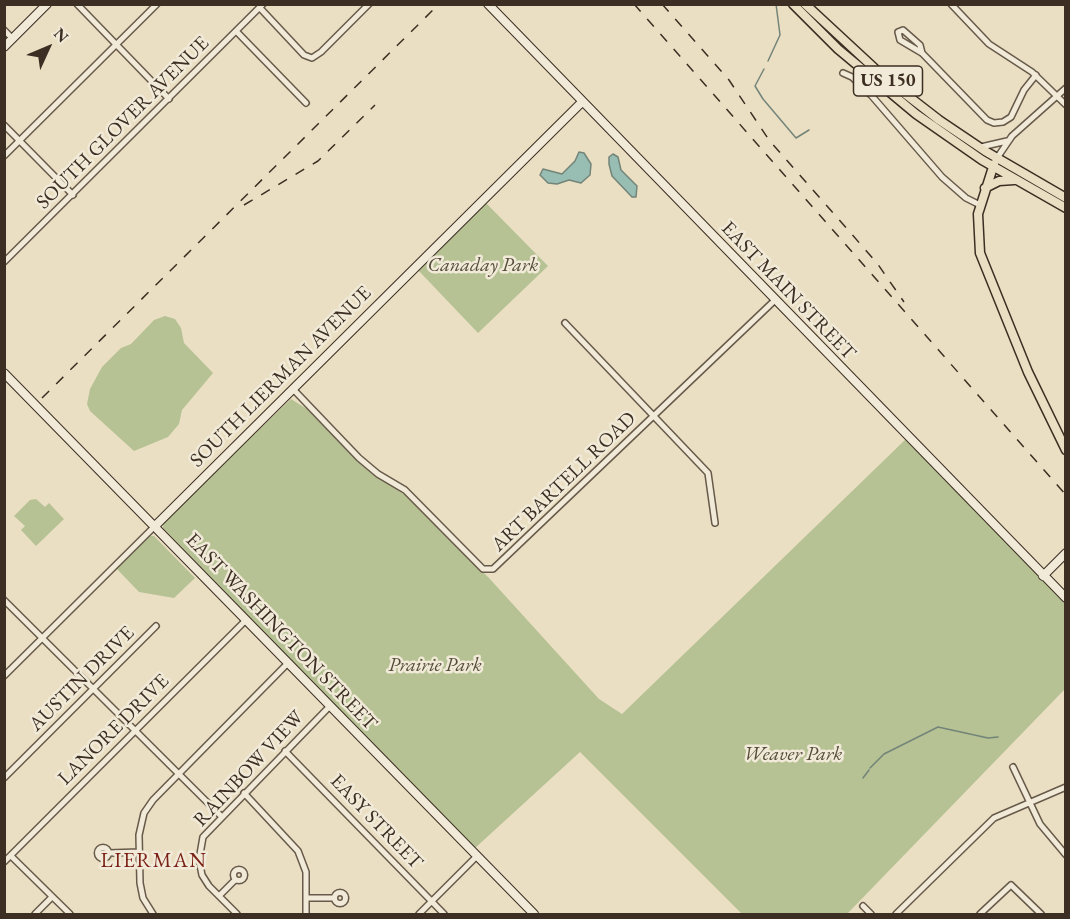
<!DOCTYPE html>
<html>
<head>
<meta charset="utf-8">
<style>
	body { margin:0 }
	#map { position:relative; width:1070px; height:919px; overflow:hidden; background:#eadfc3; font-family:"EB Garamond",serif }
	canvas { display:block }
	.frame { position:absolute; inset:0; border:6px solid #3c2e22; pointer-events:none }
	.north { position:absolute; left:18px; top:18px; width:60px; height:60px; -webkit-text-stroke:4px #f1ead8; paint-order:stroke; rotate:46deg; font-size:16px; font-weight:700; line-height:24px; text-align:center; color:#3c2e22 }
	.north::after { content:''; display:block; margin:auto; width:21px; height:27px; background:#3c2e22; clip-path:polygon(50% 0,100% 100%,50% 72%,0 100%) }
</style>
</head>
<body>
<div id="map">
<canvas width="1070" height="919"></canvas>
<div class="frame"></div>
<div class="north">N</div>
</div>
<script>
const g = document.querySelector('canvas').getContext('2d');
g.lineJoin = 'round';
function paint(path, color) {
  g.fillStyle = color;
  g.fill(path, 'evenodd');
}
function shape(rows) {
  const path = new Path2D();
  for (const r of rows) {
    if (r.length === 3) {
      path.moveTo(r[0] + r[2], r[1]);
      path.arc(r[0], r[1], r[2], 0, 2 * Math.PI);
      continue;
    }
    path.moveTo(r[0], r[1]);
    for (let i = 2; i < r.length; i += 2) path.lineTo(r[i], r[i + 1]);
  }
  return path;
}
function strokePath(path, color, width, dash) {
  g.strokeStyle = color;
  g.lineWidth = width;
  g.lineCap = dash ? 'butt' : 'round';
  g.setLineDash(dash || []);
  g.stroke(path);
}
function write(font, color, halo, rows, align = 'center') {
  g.font = font + ' "EB Garamond",serif';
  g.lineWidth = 5;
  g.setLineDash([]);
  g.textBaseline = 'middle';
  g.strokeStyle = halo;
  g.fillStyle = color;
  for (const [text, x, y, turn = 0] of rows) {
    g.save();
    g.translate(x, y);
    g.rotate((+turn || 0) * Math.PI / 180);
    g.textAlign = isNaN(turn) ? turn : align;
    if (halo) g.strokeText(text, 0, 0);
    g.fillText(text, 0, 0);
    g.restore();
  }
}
paint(shape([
	[485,202,548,266,478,333,417,269],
	[165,316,175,319,181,328,184,343,213,373,182,410,179,424,168,437,134,451,90,411,87,404,90,389,102,367,121,348,131,344,154,320],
	[291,399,307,409,363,466,406,496,489,578,599,699,622,714,907,438,1065,600,1065,689,847,914,742,914,580,752,474,849,163,528,164,521],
	[36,499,45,507,49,503,64,519,36,546,21,530,25,526,14,516,30,500],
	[149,536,154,536,195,578,174,598,139,592,116,568]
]), '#b6c294');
const water = shape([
	[579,152,584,153,591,164,590,175,581,183,569,180,557,184,548,183,540,175,543,169,562,174,575,161,579,152],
	[613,154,618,157,621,170,637,186,636,197,632,197,612,176,609,164,609,157,613,154]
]);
paint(water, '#98bdb3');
strokePath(water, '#738479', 1.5);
strokePath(shape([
	[768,61,780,35,776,4],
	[764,69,755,86,763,99,796,138,809,130],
	[870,768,884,754,938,727,988,738,998,737],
	[863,778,869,770]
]), '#738479', 1.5);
const street = shape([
	[77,4,169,99],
	[951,4,989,44,1032,72,1066,105],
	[260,8,304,55,312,58,321,52,369,4],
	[4,30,13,39],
	[236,31,306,103],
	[922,53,920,45,903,30,898,32,900,40,922,53,987,120,994,123,1003,122,1011,117,1024,90,1036,75],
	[843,73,852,77,871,95,942,177,966,198,980,205],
	[4,125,73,195],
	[981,147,1007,141],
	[4,156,157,4],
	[997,158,1012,136,1066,88],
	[4,262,263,4],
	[565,323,708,473,715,523],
	[293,389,359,458,378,474,405,490,483,569,493,569,774,301],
	[4,600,221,816],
	[4,676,155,526],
	[285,751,444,914],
	[1013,767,1040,824,1066,855],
	[4,778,156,626],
	[244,793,298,851,306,872,306,914],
	[103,853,5.5],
	[109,853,139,852],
	[11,856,70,914],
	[4,862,246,620],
	[239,875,5.5],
	[340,898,5.5],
	[219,896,235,880],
	[307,898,333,898],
	[863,906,871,914],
	[35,914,52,897],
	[153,914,143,898,140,883,139,835,144,813,153,800,288,663],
	[237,914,209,886,202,875,199,860,203,837,330,706],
	[419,914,477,856],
	[896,914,994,818,1066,787],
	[980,914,1011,885,1041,914]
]);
const secondary = shape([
	[488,4,1066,598],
	[4,47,47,4],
	[4,373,534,914],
	[155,526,582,102],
	[1043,576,1066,553]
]);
const primary = shape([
	[793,4,838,49,916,114,982,160,1066,208],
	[805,4,886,79,939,120,985,151,1066,198],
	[994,164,978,214,980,253,1028,372,1066,450],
	[985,188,999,181,1014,180]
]);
strokePath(street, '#685a4a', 8);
strokePath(secondary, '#3c2e22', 10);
strokePath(primary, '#3c2e22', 11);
strokePath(street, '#f1ead8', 5);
strokePath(secondary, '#f1ead8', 8);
strokePath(primary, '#eadfc3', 8);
strokePath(shape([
	[634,4,1066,495],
	[662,4,729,80,769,140,877,263,904,302],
	[244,205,318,161,375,105],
	[42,398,439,4]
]), '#3c2e22', 1.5, [10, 10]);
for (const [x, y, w] of [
	[888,81,69]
]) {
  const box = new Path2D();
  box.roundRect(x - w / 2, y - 15, w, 30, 4.5);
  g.fillStyle = '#f1ead8';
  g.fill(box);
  strokePath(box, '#3c2e22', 1.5);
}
write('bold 18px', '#3c2e22', null, [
	["US 150",888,81]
]);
write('20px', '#3c2e22', '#f1ead8', [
	["SOUTH GLOVER AVENUE",123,123,-45],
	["EAST MAIN STREET",788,291,46],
	["SOUTH LIERMAN AVENUE",281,377,-45],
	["ART BARTELL ROAD",564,482,-44],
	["EAST WASHINGTON STREET",281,632,46],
	["AUSTIN DRIVE",82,679,-45],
	["LANORE DRIVE",114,730,-45],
	["RAINBOW VIEW",249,769,-47],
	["EASY STREET",376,822,46]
]);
write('italic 20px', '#544c39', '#f1ead8', [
	["Canaday Park",483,266],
	["Prairie Park",435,666],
	["Weaver Park",793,755]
]);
g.letterSpacing = '1.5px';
write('21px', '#7a1f14', '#f1ead8', [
	["LIERMAN",154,861]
]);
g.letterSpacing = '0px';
</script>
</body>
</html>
